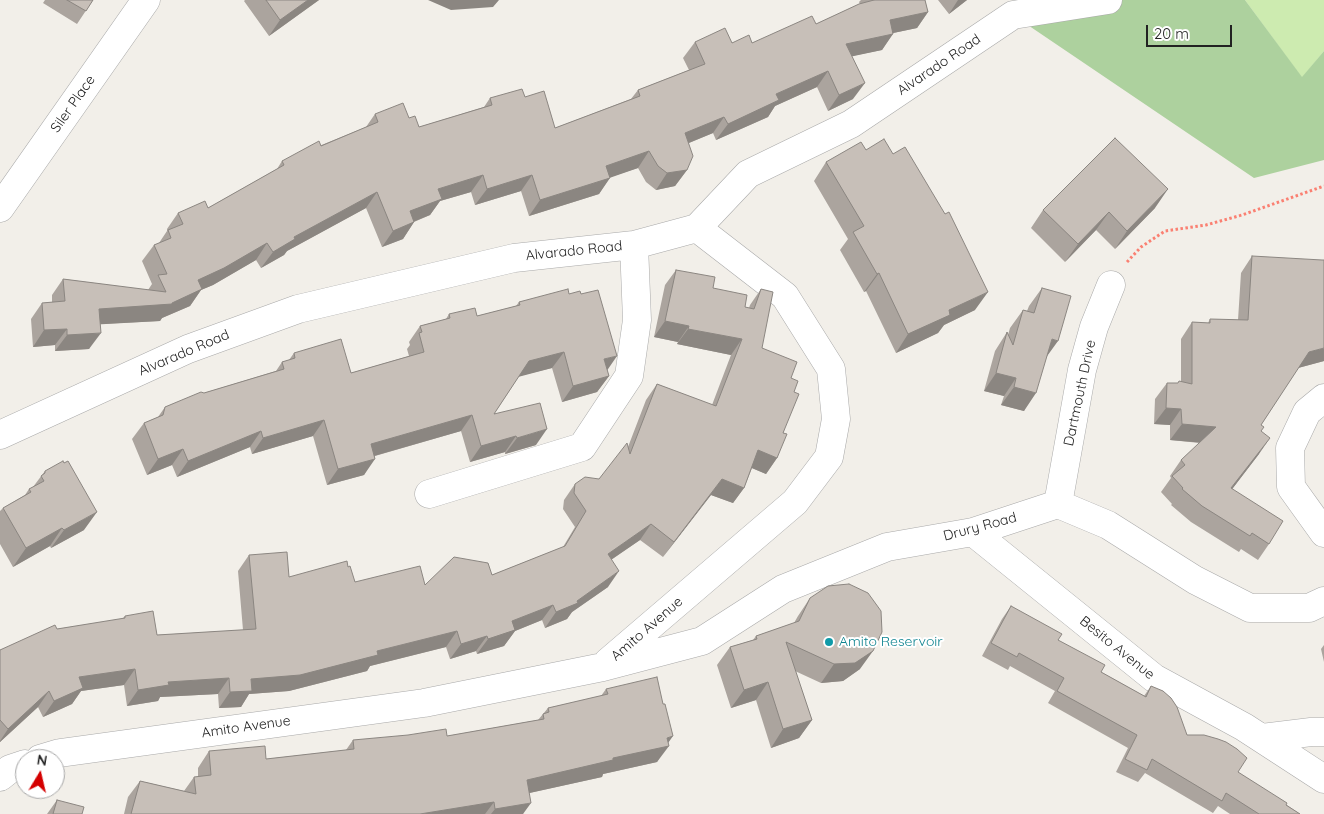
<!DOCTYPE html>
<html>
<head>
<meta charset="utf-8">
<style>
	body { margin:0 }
	#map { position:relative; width:1324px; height:814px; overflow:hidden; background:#f2efe9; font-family:Quicksand,sans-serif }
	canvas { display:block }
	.north { position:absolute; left:15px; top:749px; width:50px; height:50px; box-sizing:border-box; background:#fff; border:1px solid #a7a7a7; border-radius:50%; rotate:9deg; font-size:14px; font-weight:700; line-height:20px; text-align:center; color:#222 }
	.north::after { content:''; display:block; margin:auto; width:18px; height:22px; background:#d40000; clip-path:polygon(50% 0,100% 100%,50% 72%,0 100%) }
	.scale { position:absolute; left:1146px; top:25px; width:86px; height:22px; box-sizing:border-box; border:2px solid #222; border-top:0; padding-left:6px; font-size:15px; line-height:18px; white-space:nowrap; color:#222; -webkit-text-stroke:4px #fff; paint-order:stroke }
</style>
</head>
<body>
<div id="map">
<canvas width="1324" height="814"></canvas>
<div class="north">N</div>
<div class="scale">20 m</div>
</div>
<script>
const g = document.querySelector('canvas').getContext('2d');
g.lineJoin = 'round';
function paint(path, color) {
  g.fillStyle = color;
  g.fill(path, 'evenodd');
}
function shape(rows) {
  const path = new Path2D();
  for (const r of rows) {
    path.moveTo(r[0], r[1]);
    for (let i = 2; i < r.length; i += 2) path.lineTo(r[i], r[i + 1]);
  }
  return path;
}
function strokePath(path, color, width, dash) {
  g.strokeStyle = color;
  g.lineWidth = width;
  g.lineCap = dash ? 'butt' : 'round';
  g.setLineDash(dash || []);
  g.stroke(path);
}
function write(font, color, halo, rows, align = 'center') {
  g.font = font + ' Quicksand,sans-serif';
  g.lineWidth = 4;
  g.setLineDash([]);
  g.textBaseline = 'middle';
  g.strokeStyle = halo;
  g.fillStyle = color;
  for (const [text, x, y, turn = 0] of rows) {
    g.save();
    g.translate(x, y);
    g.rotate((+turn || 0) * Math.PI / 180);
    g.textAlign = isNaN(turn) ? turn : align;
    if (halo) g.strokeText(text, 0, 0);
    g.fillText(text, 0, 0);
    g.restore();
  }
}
paint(shape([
	[1245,0,1324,0,1324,51,1302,78]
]), '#cdebb0');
paint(shape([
	[1108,0,1245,0,1302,77,1324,51,1324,160,1254,178,1013,15]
]), '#add19e');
const minor = shape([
	[0,208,146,0],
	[1324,398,1307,412,1290,448,1291,487,1324,533],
	[0,435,188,349,298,309,514,258,634,245,697,228,748,174,851,124,1013,15,1108,0],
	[429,494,582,447,629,376,637,320,634,245],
	[1058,504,1082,370,1094,327,1111,285],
	[973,532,1154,678,1244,727,1324,779],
	[608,662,795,502,829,457,836,419,831,369,785,296,697,228],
	[1262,738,1311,732,1324,732],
	[40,759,60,753,424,703,603,667,702,641,783,589,887,547,973,532,1058,504,1108,525,1195,580,1250,608,1309,608,1324,601],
	[0,777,10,769,25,764]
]);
strokePath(minor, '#a9a9a9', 29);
strokePath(shape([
	[1127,262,1141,247,1165,231,1206,225,1242,215,1324,186]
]), '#fa8072', 3, [2.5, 2.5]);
strokePath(minor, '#fff', 28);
paint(shape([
	[45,0,93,0,77,24,43,3],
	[245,0,319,0,269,36,244,1],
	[861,0,925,0,928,12,917,28,893,33,882,50,852,56,853,99,828,111,817,87,775,106,768,117,716,140,713,133,689,143,687,170,675,186,656,190,646,182,638,168,610,177,599,194,529,216,521,191,475,205,471,192,440,201,430,215,414,222,403,239,382,247,366,208,287,251,284,255,261,268,256,260,213,285,201,290,190,306,162,318,160,321,100,324,89,349,55,351,55,345,33,347,31,319,42,303,52,302,52,295,63,279,148,290,152,284,142,261,154,245,159,243,167,231,167,229,178,213,208,208,277,169,282,161,366,127,375,114,409,118,419,127,484,107,490,98,525,97,555,128,631,99,638,90,689,70,683,58,695,42,752,43,816,24,860,4,859,2],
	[938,0,967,0,949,14],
	[866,150,893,154,975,310,944,325,938,333,896,353,866,291,864,292,840,250,848,239,814,181,826,162],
	[1155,208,1115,249,1096,230,1065,262,1031,228,1043,210],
	[1252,256,1324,361,1298,368,1261,425,1261,431,1259,454,1232,489,1269,544,1258,560,1241,549,1239,552,1191,522,1171,505,1172,504,1161,492,1171,478,1170,476,1181,460,1200,443,1170,440,1170,425,1154,424,1155,399,1167,383,1178,383,1181,382,1181,339,1192,322,1208,323,1210,319,1238,320,1241,273],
	[676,270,713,288,745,307,749,308,750,305,761,289,762,348,791,378,794,392,777,458,766,474,752,468,744,488,733,503,711,495,663,557,640,540,611,560,608,587,572,612,567,619,545,628,542,620,515,631,504,646,477,654,476,651,450,659,446,647,370,666,367,671,289,691,249,694,241,707,219,708,218,694,160,697,158,701,127,706,124,685,81,691,72,704,43,717,38,707,0,742,0,650,57,629,122,619,125,616,157,635,243,630,238,571,249,555,289,577,348,567,355,582,425,585,492,575,563,547,575,527,563,509,564,500,575,484,599,479,628,447,646,400,657,384,712,405,731,355,677,344,678,342,654,337,665,285],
	[1042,288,1046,358,1024,411,1001,405,1004,396,984,391,995,351,1007,332,1008,335,1010,328,1023,310,1027,311,1029,306],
	[569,294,607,370,609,376,597,392,562,402,552,368,519,376,494,414,536,445,505,454,505,452,470,462,461,431,375,456,364,475,327,485,313,436,252,454,250,447,177,477,172,465,147,475,132,439,144,423,158,417,165,407,204,393,276,371,282,362,289,360,294,353,351,373,409,356,407,349,410,345,409,342,420,326,446,319,449,314,477,316,516,306,519,302],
	[45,471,84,530,51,548,50,546,13,567,0,544,0,511,3,508,25,495,29,489,33,487],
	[810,598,860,669,843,681,821,683,795,671,812,720,799,738,771,748,756,700,731,708,717,665,730,647,753,640,756,636,794,623,798,616],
	[1011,606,1058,640,1101,672,1144,696,1151,686,1187,735,1238,772,1300,814,1230,814,1218,806,1213,813,1145,773,1138,782,1116,772,1128,748,1048,703,1055,691,1010,666,1008,670,982,656,1002,619],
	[1324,645,1324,662,1321,649],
	[606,689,668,743,657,762,603,774,602,777,529,793,523,814,124,814,128,797,140,781,184,791,194,777,198,777,198,768,209,751,266,759,346,750,353,740,447,736,538,720,548,708,601,696],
	[57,800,82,814,47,814]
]), '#aba49e');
paint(shape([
	[308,0,319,0,269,36,280,20],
	[428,0,499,0,493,7,451,10],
	[958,0,967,0,949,14],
	[928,12,917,28,879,36,890,20],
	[893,34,882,50,835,60,846,44],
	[828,71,817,87,775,106,768,117,716,140,728,124,776,94],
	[865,83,853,99,828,111,839,95],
	[724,117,713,133,674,149,685,133],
	[649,151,638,168,595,183,606,166],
	[687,170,675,186,656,190,667,173],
	[483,175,471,192,440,201,430,215,398,228,410,211,438,189],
	[532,175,521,191,475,205,487,189],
	[610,178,599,194,529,216,540,200],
	[1168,189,1155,208,1115,249,1127,231],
	[377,192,366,208,287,251,284,255,261,268,273,252,294,237],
	[1109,212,1096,230,1065,262,1078,244],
	[414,222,403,239,382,247,393,231],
	[267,243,256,260,213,285,201,290,190,306,162,318,160,321,88,325,99,309,172,303,198,280],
	[879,273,866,291,864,292,877,274],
	[988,292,975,310,944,325,938,333,896,353,908,334,949,310],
	[665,321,689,326,678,342,654,337],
	[67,329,55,345,33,347,44,330],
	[688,329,742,339,731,355,677,344],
	[101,333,89,349,55,351,67,335],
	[1052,339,1058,341,1045,359],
	[1324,348,1324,361,1298,368,1309,352],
	[564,352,552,368,518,377,529,361],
	[617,356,606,372,604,359],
	[996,373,1016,378,1004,396,984,391],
	[609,376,597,392,562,402,573,386],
	[1014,387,1036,393,1024,411,1001,405],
	[1166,408,1181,409,1170,425,1154,424],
	[472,415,461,431,360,460,371,444],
	[324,420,313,436,252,454,263,438],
	[1182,424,1216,427,1205,443,1170,440],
	[547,429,536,445,505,454,517,438],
	[261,431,250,447,177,477,188,461],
	[516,436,505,452,470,462,481,446],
	[1270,438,1259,454,1220,505,1231,488],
	[183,449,172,465,147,475,158,459],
	[758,450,777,458,766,474,747,466],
	[375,459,364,475,327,485,338,469],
	[722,479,744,488,733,503,711,495,663,557,674,542],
	[97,512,84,530,51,548,64,530],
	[651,524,640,540,596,570,608,554],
	[62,528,50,546,13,567,26,548],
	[619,571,608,587,572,612,567,619,545,628,556,612,577,601],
	[553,605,542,620,515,631,504,646,477,654,488,639,512,621],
	[457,631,446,647,370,666,367,671,289,691,249,694,241,707,219,708,230,692,251,679,377,651],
	[487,636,476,651,450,659,461,644],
	[873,651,860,669,843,681,821,683,834,664],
	[135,669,124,685,81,691,72,704,43,717,54,701,79,677],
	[229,678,218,694,160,697,158,701,127,706,138,690,168,682],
	[768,682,756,700,731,708,744,690],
	[49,691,38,707,0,742,0,741,8,729],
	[812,720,799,738,771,748,783,729],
	[673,736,666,746,669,746,657,762,603,774,602,777,516,796,527,780,613,758,667,738],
	[494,802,485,814,420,814],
	[531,803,523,814,491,814,495,809]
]), '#8b8681');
const building = shape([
	[67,0,93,0,86,11,67,0],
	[266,0,308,0,280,20,266,0],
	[874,0,925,0,928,12,890,20,893,34,846,44,865,83,839,95,828,71,776,94,779,100,728,124,724,117,685,133,693,156,687,170,667,173,658,166,649,151,606,166,610,178,540,200,532,175,487,189,483,175,438,189,442,199,410,211,414,222,393,231,377,192,294,237,295,239,273,252,267,243,224,268,198,280,202,289,172,303,172,304,99,309,101,333,67,335,67,329,44,330,42,303,65,301,63,279,166,292,158,275,167,274,154,245,171,238,168,230,183,224,178,213,205,201,208,208,284,165,282,161,319,141,321,146,378,122,375,114,403,103,409,118,415,116,419,127,492,105,490,98,522,89,525,97,544,91,555,128,640,96,638,90,705,64,695,42,725,28,732,43,749,35,752,43,812,16,816,24,859,4,874,0],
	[1115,138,1168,189,1127,231,1109,212,1078,244,1043,210,1115,138],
	[884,139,893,154,905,147,945,214,949,212,988,292,949,310,950,315,908,334,879,273,877,274,853,232,864,226,826,162,861,142,866,150,884,139],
	[1252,256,1322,260,1324,260,1324,348,1309,352,1261,425,1264,427,1261,431,1270,438,1231,488,1283,521,1269,544,1252,533,1250,536,1202,506,1182,489,1183,488,1172,476,1185,465,1181,460,1216,427,1182,424,1181,409,1166,408,1167,383,1178,383,1179,381,1192,384,1192,322,1210,323,1210,319,1248,320,1252,256],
	[676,270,715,277,713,288,747,295,745,307,754,309,761,289,773,292,762,348,797,362,791,378,798,381,794,392,799,394,783,433,787,434,777,458,758,450,744,488,722,479,674,542,651,524,608,554,619,571,577,601,578,603,556,612,553,605,512,621,515,630,488,639,487,636,461,644,457,631,377,651,378,655,300,675,251,679,252,691,230,692,229,678,168,682,169,685,138,690,135,669,79,677,83,688,54,701,49,691,8,729,0,720,0,650,55,625,57,629,125,618,125,616,153,611,157,635,256,629,249,555,287,552,289,577,347,561,348,567,350,566,355,582,420,566,425,585,454,557,488,563,492,575,565,546,586,511,574,493,575,484,585,477,599,479,627,443,630,454,657,384,716,406,742,339,688,329,689,326,665,321,676,270],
	[1042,288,1071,296,1058,341,1052,339,1036,393,1014,387,1016,378,996,373,1007,332,1013,345,1023,310,1034,313,1042,288],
	[568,289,569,294,580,291,581,294,598,290,617,356,604,359,609,376,573,386,564,352,529,361,494,414,540,403,547,429,517,438,516,436,481,446,472,415,371,444,375,459,338,469,324,420,263,438,261,431,188,461,183,449,158,459,144,423,163,415,165,407,201,392,204,393,284,369,282,362,295,358,294,353,341,339,351,373,424,352,419,333,422,332,420,326,450,318,449,314,475,308,477,316,520,305,519,302,568,289],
	[63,461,64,463,68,461,97,512,64,530,62,528,26,548,3,508,31,492,29,489,44,481,41,476,45,473,45,471,63,461],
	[849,584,868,593,881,611,882,632,873,651,855,663,834,664,786,642,812,720,783,729,768,682,744,690,730,647,757,639,756,636,799,621,810,598,828,586,849,584],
	[1011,606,1062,634,1058,640,1105,665,1101,672,1146,697,1151,686,1163,691,1171,698,1177,707,1187,735,1204,735,1218,739,1226,742,1237,749,1247,758,1238,772,1287,803,1286,805,1300,814,1259,814,1226,793,1222,801,1152,759,1147,770,1125,759,1137,735,1057,691,1064,678,1019,653,1017,657,991,643,1011,606],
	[657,677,663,704,665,704,673,736,667,738,669,746,613,758,613,760,527,780,531,803,495,809,494,802,420,814,131,814,140,781,196,794,194,777,211,775,209,751,265,746,266,759,354,749,353,740,408,735,446,729,447,736,544,719,543,714,549,712,548,708,608,694,606,689,657,677],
	[57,800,84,807,82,814,53,814,57,800]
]);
paint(building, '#c7bfb8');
strokePath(building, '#8b8681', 1);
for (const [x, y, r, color] of [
	[829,642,5,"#0f9aa8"]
]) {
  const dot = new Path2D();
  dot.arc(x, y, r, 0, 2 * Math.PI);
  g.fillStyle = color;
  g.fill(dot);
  strokePath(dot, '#fff', 2);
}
write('14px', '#222', '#fff', [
	["Alvarado Road",939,65,-34],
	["Siler Place",73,104,-55],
	["Alvarado Road",574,251,-6],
	["Alvarado Road",184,353,-23],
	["Dartmouth Drive",1080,393,-78],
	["Drury Road",980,527,-15],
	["Amito Avenue",647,629,-41],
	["Besito Avenue",1117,648,39],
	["Amito Avenue",246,727,-8]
]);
write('14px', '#0d838f', '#fff', [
	["Amito Reservoir",839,642]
], 'left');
</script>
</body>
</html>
